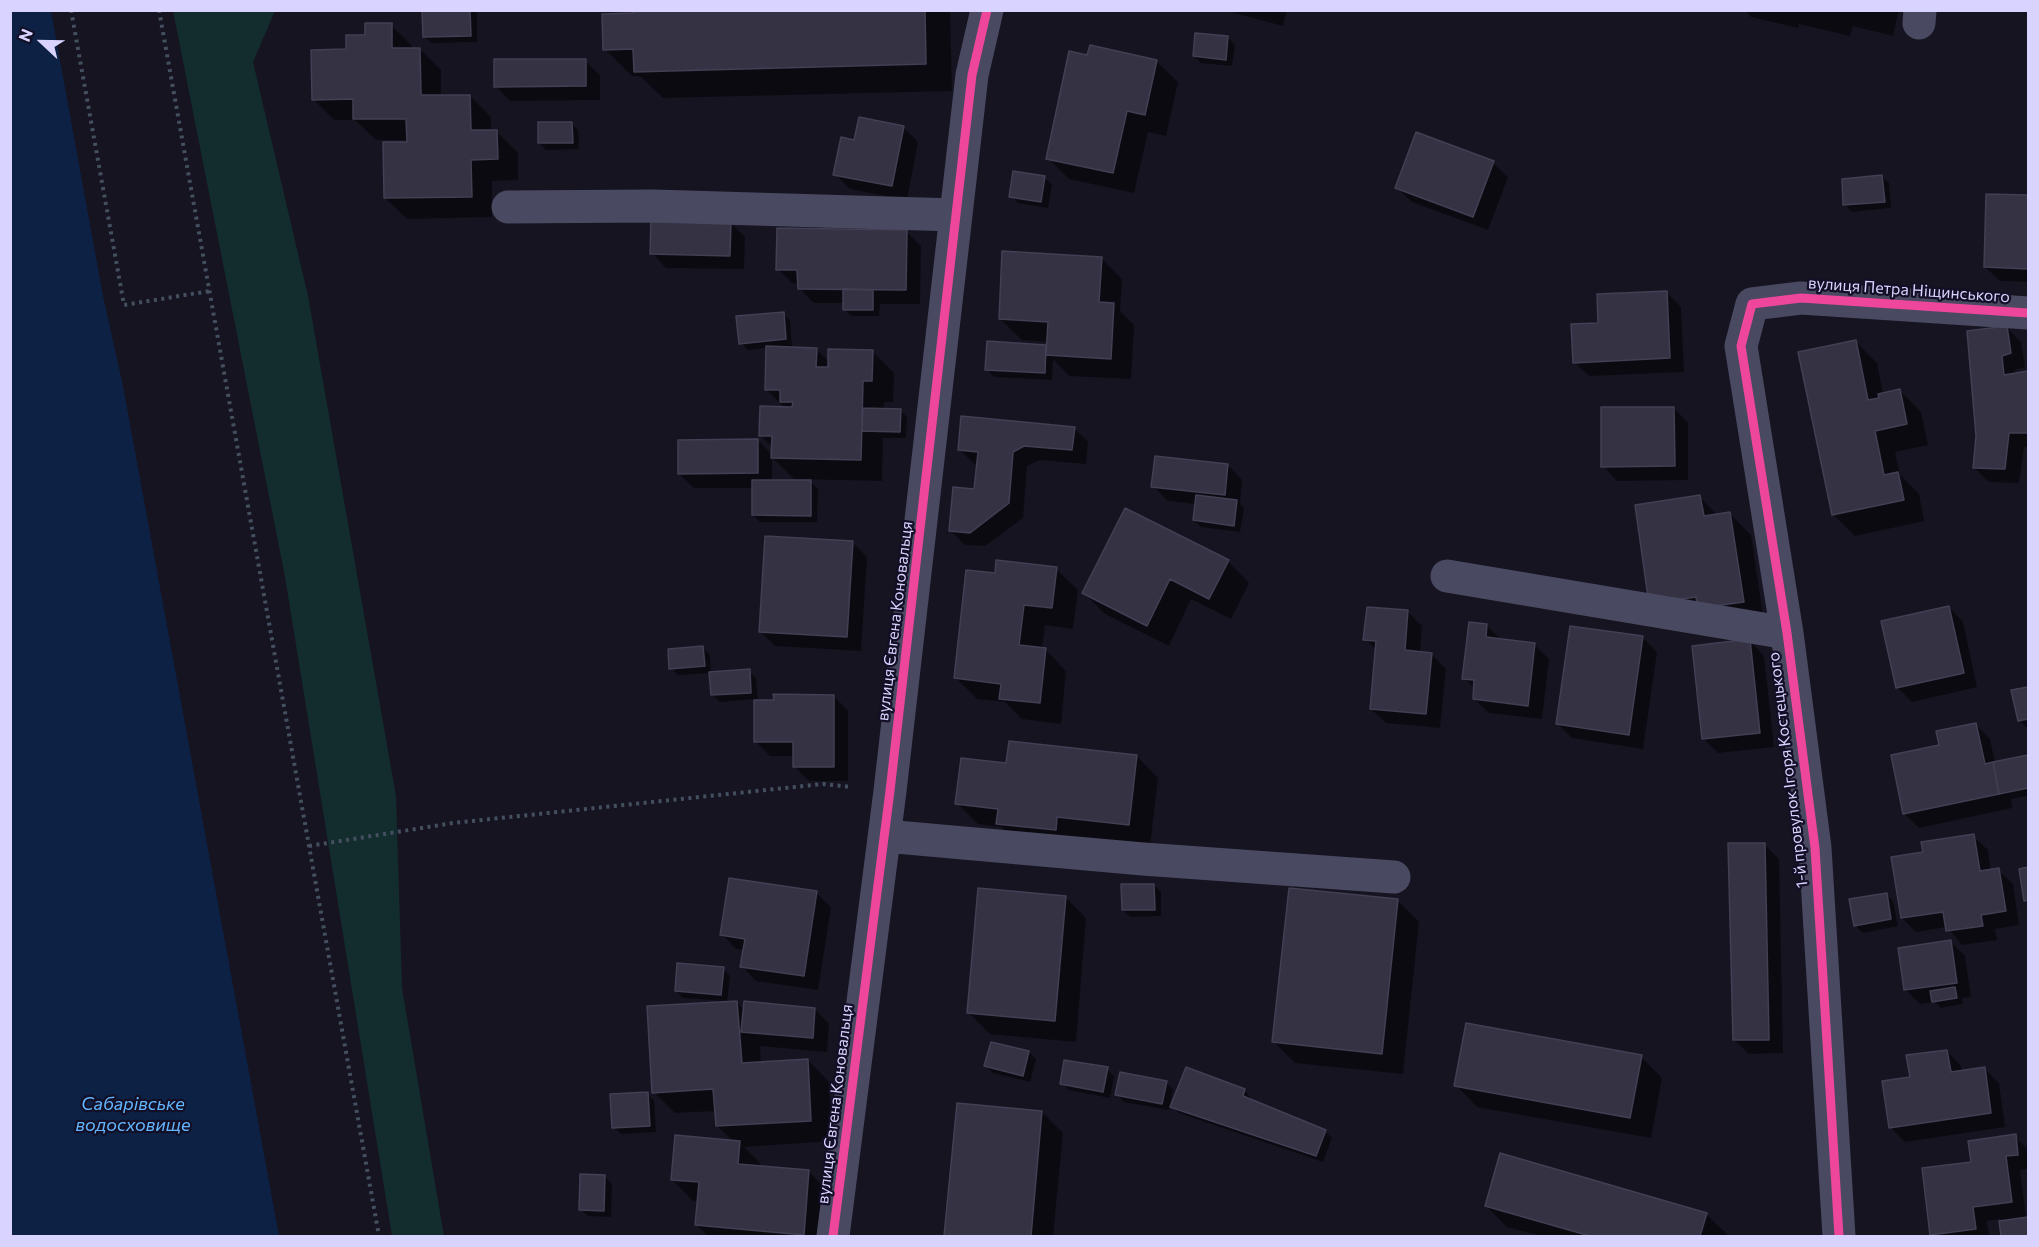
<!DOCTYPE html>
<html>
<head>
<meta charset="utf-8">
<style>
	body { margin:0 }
	#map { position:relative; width:2039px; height:1247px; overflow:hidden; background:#161421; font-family:Commissioner,sans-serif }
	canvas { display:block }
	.frame { position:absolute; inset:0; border:12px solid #d9d4ff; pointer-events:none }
	.north { position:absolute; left:12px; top:12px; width:60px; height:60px; -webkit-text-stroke:4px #130f26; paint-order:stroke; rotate:292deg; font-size:16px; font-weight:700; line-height:24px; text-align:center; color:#d9d4ff }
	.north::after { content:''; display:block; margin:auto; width:21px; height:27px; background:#d9d4ff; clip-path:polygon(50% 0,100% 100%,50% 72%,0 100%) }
</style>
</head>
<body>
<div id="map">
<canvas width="2039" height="1247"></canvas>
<div class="frame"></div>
<div class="north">N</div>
</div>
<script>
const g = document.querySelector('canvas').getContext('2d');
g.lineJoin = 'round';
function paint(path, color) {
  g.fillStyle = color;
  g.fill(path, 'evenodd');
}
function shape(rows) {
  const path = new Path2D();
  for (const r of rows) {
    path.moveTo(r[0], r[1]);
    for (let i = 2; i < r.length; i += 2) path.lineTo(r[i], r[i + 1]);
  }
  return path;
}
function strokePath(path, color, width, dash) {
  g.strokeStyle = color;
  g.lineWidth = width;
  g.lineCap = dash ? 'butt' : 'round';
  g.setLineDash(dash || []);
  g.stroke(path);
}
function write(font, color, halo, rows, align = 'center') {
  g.font = font + ' Commissioner,sans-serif';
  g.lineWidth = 4.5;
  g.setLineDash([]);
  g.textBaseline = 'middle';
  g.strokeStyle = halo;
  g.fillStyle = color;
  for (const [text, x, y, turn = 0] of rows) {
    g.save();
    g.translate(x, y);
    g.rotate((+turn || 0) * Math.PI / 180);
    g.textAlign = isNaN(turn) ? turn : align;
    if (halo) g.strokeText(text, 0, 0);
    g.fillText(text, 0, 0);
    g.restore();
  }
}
paint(shape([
	[173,11,275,11,253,62,308,296,396,796,402,988,444,1236,392,1236,285,577]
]), '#132c2d');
paint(shape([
	[10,11,51,11,103,296,123,386,279,1236,11,1236]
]), '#0d2144');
paint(shape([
	[424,10,477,10,477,42,431,43,424,36],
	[635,10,950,10,952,91,663,98,640,76,632,76,605,49,635,15],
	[1223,10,1287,10,1283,26],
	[1745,10,1899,10,1893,36,1853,26,1850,36,1799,24,1798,28,1751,17],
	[391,25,412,46,412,49,420,49,441,70,441,96,470,96,491,117,491,131,496,131,518,153,518,180,492,181,492,217,407,219,385,198,408,140,376,140,355,120,334,120,313,99,347,51,367,37],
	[1228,38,1235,45,1232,66,1201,63,1194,56],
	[1089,57,1156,61,1178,82,1166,136,1148,132,1134,193,1069,179,1048,158],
	[585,61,600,75,600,100,510,101,496,86],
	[571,123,578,130,579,149,546,150,539,143],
	[903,127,918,142,907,200,850,189,835,174,855,141],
	[1493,163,1508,177,1488,230,1412,202,1397,188],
	[1014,173,1045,178,1052,185,1048,208,1018,203,1011,196],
	[1882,176,1889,183,1891,208,1852,212,1845,205],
	[1988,195,2028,196,2028,282,2000,281,1985,267],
	[730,222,745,237,744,269,666,268,652,253],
	[906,231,921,246,920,304,880,304,879,316,851,316,844,309,844,303,814,303,799,288,799,284,792,283,778,269],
	[1101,258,1122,279,1120,311,1134,325,1131,379,1069,376,1053,359,1052,380,994,377,987,370,1046,346,1048,349,1049,342,1022,340,1000,319],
	[1667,293,1681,307,1684,372,1589,376,1574,362,1600,324],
	[783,313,790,320,792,346,786,347,786,348,816,349,829,362,873,352,894,373,893,402,884,402,884,410,900,410,907,417,906,438,883,438,882,481,794,479,772,457,772,482,811,482,818,489,817,522,760,522,753,515,753,488,694,488,679,474,758,440,772,455,773,448,761,436,785,408,766,389,767,348,748,350,741,343],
	[2007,328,2021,342,2025,367,2015,370,2016,374,2028,372,2028,447,2024,447,2019,483,1989,482,1974,468],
	[1855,341,1877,363,1883,394,1900,391,1921,412,1928,445,1895,452,1900,475,1919,494,1924,521,1855,536,1833,514],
	[1674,408,1688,423,1688,480,1617,481,1603,466],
	[1074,428,1088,442,1086,464,1040,460,1027,466,1023,518,985,546,965,545,950,530,976,490,978,465,974,464,960,450],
	[1228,465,1242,480,1240,504,1244,508,1240,532,1201,527,1194,520,1196,504,1168,501,1153,486],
	[1700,497,1718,516,1730,514,1751,535,1764,623,1672,624],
	[852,542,867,557,861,651,775,646,760,631],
	[1228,561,1249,583,1231,619,1191,599,1169,646,1105,614,1084,593],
	[1056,569,1078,590,1073,629,1045,625,1042,649,1045,649,1066,671,1061,724,1022,719,1005,702,977,699,956,678],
	[1949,607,1963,622,1977,687,1912,702,1897,687],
	[1408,612,1422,626,1420,653,1431,654,1446,669,1440,728,1386,723,1371,709,1376,650,1365,639],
	[1487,626,1502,640,1534,644,1549,659,1542,719,1489,713,1474,699,1475,689,1464,678],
	[1643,638,1657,652,1643,749,1572,738,1558,724],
	[1750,641,1764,656,1774,747,1718,753,1703,738],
	[703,648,710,655,711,673,678,675,671,668],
	[749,671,756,678,758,701,834,696,848,711,848,781,809,781,794,766,794,756,770,756,756,742,755,699,720,702,713,695],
	[2028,688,2028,727,2026,727,2019,720,2013,692],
	[1976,725,1990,739,1995,763,2028,757,2028,796,2011,799,2012,808,1919,828,1904,813,1941,746],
	[1137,756,1158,778,1150,846,1019,844,1001,827,978,824,957,803,1008,764],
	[1973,836,1988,850,1991,871,1998,870,2013,884,2019,925,1995,929,1997,940,1962,945,1947,927,1916,932,1902,918],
	[1764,844,1779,859,1783,1053,1749,1054,1734,1040],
	[2028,868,2028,903,2026,900,2020,870],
	[1154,885,1161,892,1161,916,1130,917,1123,910],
	[816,893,831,907,818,990,756,981,742,966,745,950,736,949,722,934],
	[1886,894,1893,901,1898,926,1863,933,1856,926],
	[1065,897,1086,918,1076,1042,990,1034,969,1013],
	[1398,901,1419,922,1403,1074,1295,1063,1274,1042],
	[1951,942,1965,956,1971,997,1962,998,1963,1004,1941,1008,1935,1002,1920,1004,1905,989],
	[723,968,730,976,727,1003,737,1002,745,1011,815,1009,829,1024,827,1052,760,1046,761,1063,808,1060,829,1082,832,1141,744,1147,760,1163,760,1167,809,1172,830,1193,826,1236,708,1236,696,1225,698,1201,693,1201,672,1179,733,1141,717,1126,716,1111,675,1113,654,1092,724,1003,724,1001,683,998,676,991],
	[992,1043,1029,1052,1036,1059,1030,1082,993,1073,986,1066],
	[1947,1051,1961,1066,1962,1072,1985,1069,1999,1083,2005,1127,1905,1142,1890,1127,1911,1078],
	[1641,1057,1662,1078,1651,1138,1477,1107,1456,1085],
	[1107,1069,1114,1076,1110,1098,1069,1090,1062,1083],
	[1166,1082,1173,1089,1169,1110,1124,1102,1117,1095],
	[1244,1090,1251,1098,1250,1101,1325,1131,1332,1138,1323,1162,1179,1113,1172,1106],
	[647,1094,654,1101,656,1132,621,1134,614,1127],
	[958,1104,1042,1112,1063,1133,1053,1236,945,1236],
	[2015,1136,2028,1150,2028,1169,2020,1170,2026,1218,2028,1218,2028,1236,2003,1236,2000,1219,1987,1221,1989,1236,1934,1236,1932,1234,1973,1163],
	[604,1176,612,1184,611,1217,588,1216,581,1209],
	[1486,1206,1706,1214,1728,1235,1541,1236,1507,1227]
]), '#0007');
const building = shape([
	[422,10,470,10,471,36,423,37,422,10],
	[633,10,925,10,926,64,634,72,633,49,603,50,602,14,633,13,633,10],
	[365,23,392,23,392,48,420,48,421,95,470,95,471,130,497,130,498,159,471,160,472,197,384,198,383,142,407,142,406,119,353,119,353,99,312,100,311,50,346,49,346,35,365,35,365,23],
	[1195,33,1228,36,1226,60,1193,56,1195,33],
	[1090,45,1157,60,1145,115,1127,111,1113,173,1046,159,1069,51,1087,55,1090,45],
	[494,59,586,59,586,86,494,87,494,59],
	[859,117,904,126,892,186,833,175,841,137,854,140,859,117],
	[538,122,572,122,573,143,538,143,538,122],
	[1416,132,1494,161,1473,217,1395,188,1416,132],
	[1013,171,1045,176,1041,202,1009,197,1013,171],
	[1882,175,1885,202,1843,205,1842,179,1882,175],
	[1986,194,2028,195,2028,269,1984,267,1986,194],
	[651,219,731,221,730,256,650,254,651,219],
	[777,228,907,230,906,290,798,289,797,270,776,270,777,228],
	[1002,251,1102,257,1099,302,1114,303,1111,359,1046,355,1048,322,999,319,1002,251],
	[843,289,873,290,873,310,843,310,843,289],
	[1667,291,1670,358,1573,363,1571,324,1598,323,1597,294,1667,291],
	[784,312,786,339,739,344,736,316,784,312],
	[2007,326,2011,353,2002,356,2004,375,2028,371,2028,433,2009,433,2005,469,1973,468,1976,436,1967,331,2007,326],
	[1856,340,1868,400,1879,398,1878,394,1900,389,1907,424,1875,431,1884,475,1898,472,1904,500,1832,515,1798,352,1856,340],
	[987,341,1046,345,1045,373,985,370,987,341],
	[766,346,817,348,816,367,828,367,828,349,873,350,872,381,863,381,861,460,771,458,772,436,759,436,760,406,792,407,793,402,780,402,780,390,765,390,766,346],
	[1601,407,1674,407,1675,466,1601,467,1601,407],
	[863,408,901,409,900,432,862,431,863,408],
	[961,416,1075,427,1072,450,1024,446,1013,452,1009,503,970,533,949,531,953,487,974,489,978,452,958,450,961,416],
	[758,439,758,473,678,474,678,440,758,439],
	[1155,456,1228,464,1225,495,1151,487,1155,456],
	[752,480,811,480,811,516,752,515,752,480],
	[1196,495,1237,500,1234,526,1193,520,1196,495],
	[1700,495,1704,516,1730,512,1744,602,1698,608,1696,597,1649,604,1635,505,1700,495],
	[1125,508,1229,560,1209,599,1170,579,1147,626,1082,593,1125,508],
	[765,536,853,541,847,637,759,632,765,536],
	[996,560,1057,567,1052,608,1024,605,1019,645,1046,648,1040,703,999,699,1001,684,954,678,966,570,995,573,996,560],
	[1949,606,1964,673,1896,688,1881,621,1949,606],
	[1367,607,1408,610,1405,650,1432,653,1426,714,1370,709,1376,641,1363,640,1367,607],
	[1469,622,1487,624,1486,637,1535,643,1528,706,1473,699,1474,680,1462,679,1469,622],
	[1570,626,1643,636,1629,735,1556,724,1570,626],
	[1750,639,1760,733,1702,739,1692,646,1750,639],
	[703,646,705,666,669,669,668,649,703,646],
	[750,669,751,693,711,695,709,672,750,669],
	[2028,687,2028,719,2018,721,2011,690,2028,687],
	[773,694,834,695,834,767,793,767,793,742,754,742,754,700,774,700,773,694],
	[1976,723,1985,764,1993,762,1999,794,1903,814,1891,755,1939,745,1936,731,1976,723],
	[1009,741,1137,755,1129,825,1057,817,1056,830,996,824,998,809,955,804,961,758,1006,763,1009,741],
	[2028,755,2028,788,1999,794,1993,762,2028,755],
	[1974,834,1980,871,1999,868,2006,911,1981,915,1983,926,1946,931,1943,912,1901,918,1891,857,1923,852,1921,842,1974,834],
	[1728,843,1765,843,1769,1040,1733,1040,1728,843],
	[2028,867,2028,900,2024,901,2019,869,2028,867],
	[729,878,817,891,804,976,740,967,745,939,720,935,729,878],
	[1121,884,1154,884,1155,910,1122,910,1121,884],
	[978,888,1066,896,1055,1021,967,1013,978,888],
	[1289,888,1398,899,1382,1054,1272,1042,1289,888],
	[1887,893,1891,919,1854,926,1849,899,1887,893],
	[1951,940,1957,983,1904,990,1898,948,1951,940],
	[677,963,724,967,721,995,675,991,677,963],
	[1955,987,1957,998,1932,1002,1930,991,1955,987],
	[737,1001,742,1063,808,1059,811,1121,716,1126,713,1089,652,1093,647,1006,737,1001],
	[744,1001,815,1008,813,1038,741,1032,744,1001],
	[1466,1023,1642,1055,1630,1118,1454,1086,1466,1023],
	[991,1042,1029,1051,1023,1076,984,1066,991,1042],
	[1947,1050,1951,1072,1985,1067,1991,1113,1889,1128,1882,1081,1910,1077,1906,1055,1947,1050],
	[1064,1060,1108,1067,1103,1092,1060,1084,1064,1060],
	[1186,1067,1245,1089,1243,1096,1326,1130,1316,1156,1170,1107,1186,1067],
	[1120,1072,1167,1081,1162,1104,1115,1095,1120,1072],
	[648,1092,650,1126,612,1128,610,1094,648,1092],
	[957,1103,1042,1111,1031,1236,944,1236,957,1103],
	[2016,1134,2018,1155,2006,1156,2012,1202,1973,1207,1976,1229,1930,1235,1922,1168,1971,1162,1968,1141,2016,1134],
	[675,1135,740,1141,738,1164,809,1170,804,1235,695,1225,699,1182,671,1180,675,1135],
	[1500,1153,1707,1213,1700,1236,1590,1236,1485,1206,1500,1153],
	[580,1174,605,1175,604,1211,579,1210,580,1174],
	[2028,1217,2028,1236,2001,1236,1999,1221,2028,1217]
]);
paint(building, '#343243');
strokePath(building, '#433f54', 1.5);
strokePath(shape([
	[71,10,124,305,210,291],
	[159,10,379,1236],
	[309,846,453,823,823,784,851,787]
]), '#44505f', 4, [3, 4.5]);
strokePath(shape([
	[1919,23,1920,10],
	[508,207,653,206,956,215],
	[1447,576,1787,633],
	[885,836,1143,859,1394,877],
	[833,1236,890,791,972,75,987,10],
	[1839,1236,1815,848,1787,633,1741,346,1752,304,1801,298,2028,313]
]), '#4a4962', 33);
strokePath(shape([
	[833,1236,890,791,972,75,987,10],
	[1839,1236,1815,848,1787,633,1741,346,1752,304,1801,298,2028,313]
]), '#ed469a', 9);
write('16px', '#d9d4ff', '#130f26', [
	["вулиця Петра Ніщинського",1909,290,4],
	["вулиця Євгена Коновальця",895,621,-83],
	["1-й провулок Ігоря Костецького",1788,770,-97],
	["вулиця Євгена Коновальця",835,1104,-83]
]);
write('italic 18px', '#62b6ff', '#130f26', [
	["Сабарівське",133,1104],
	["водосховище",133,1125]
]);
</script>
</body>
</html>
